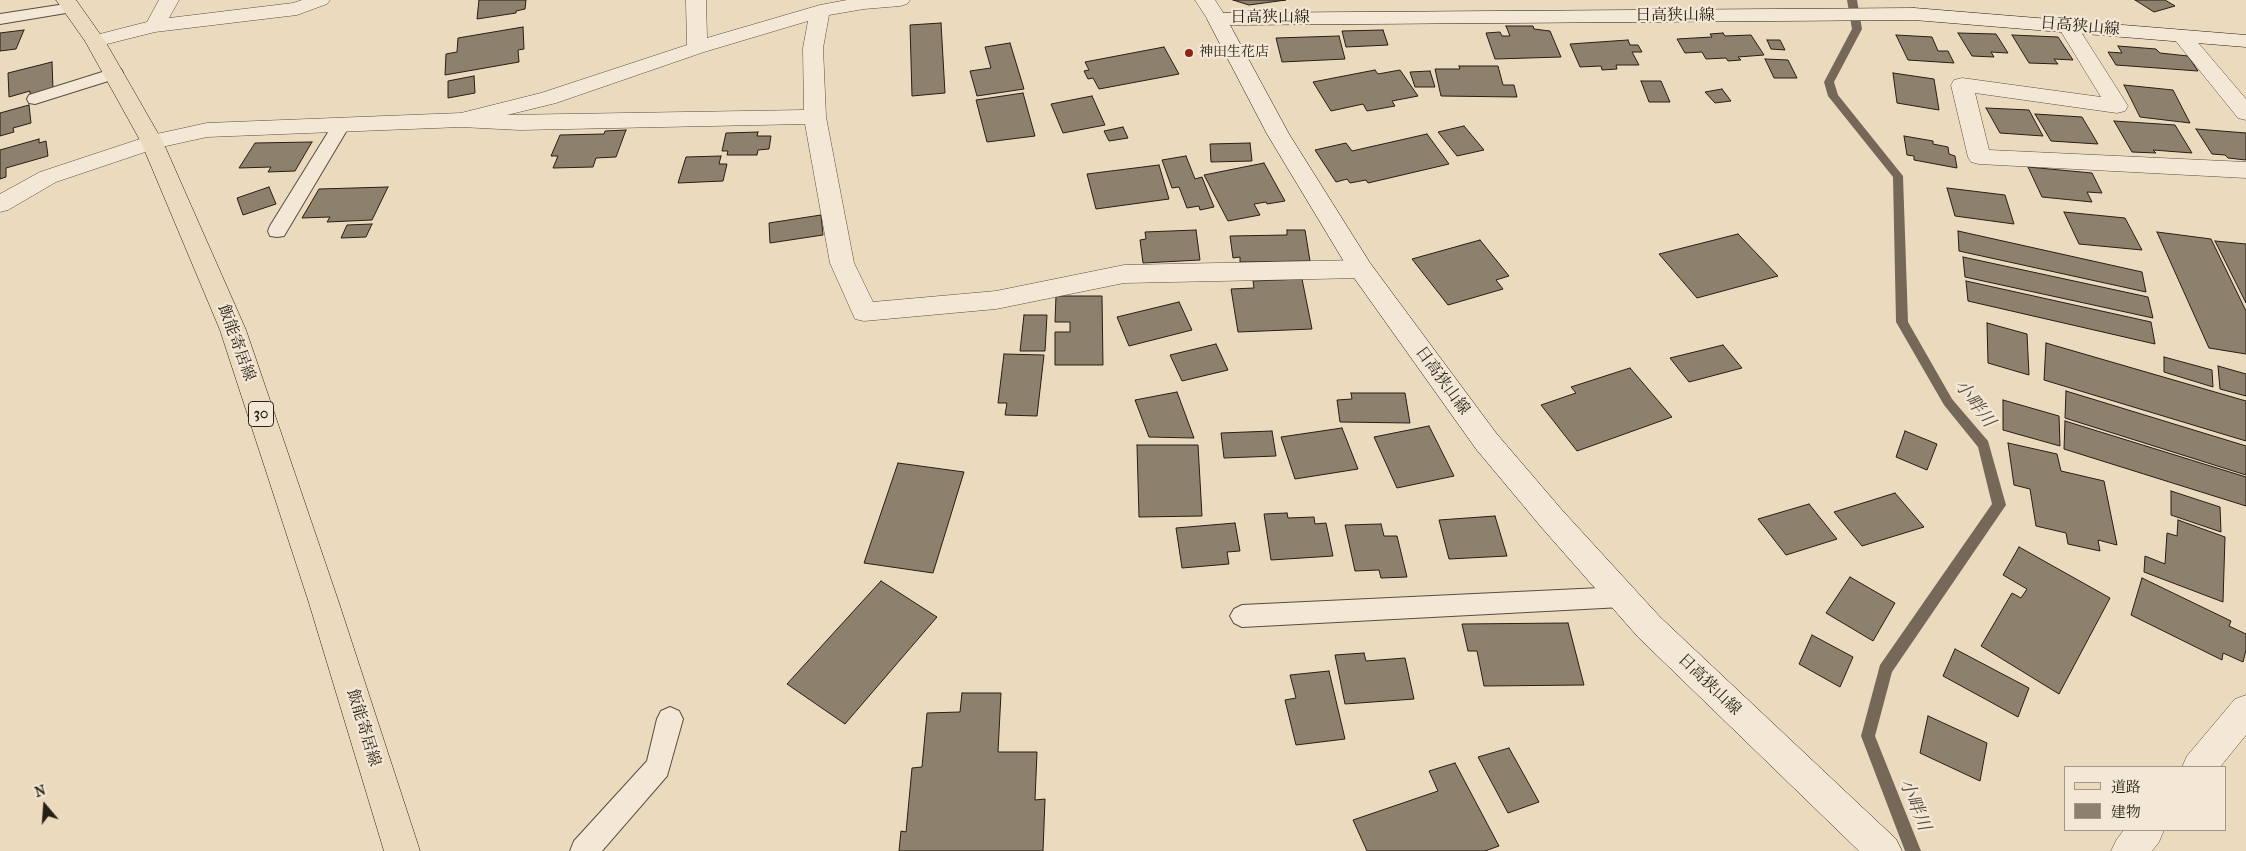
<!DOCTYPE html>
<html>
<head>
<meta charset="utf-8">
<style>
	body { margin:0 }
	#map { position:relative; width:2246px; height:851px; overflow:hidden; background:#ecdabf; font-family:"IM FELL French Canon","Noto Serif JP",serif }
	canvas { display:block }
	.legend { position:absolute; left:2064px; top:766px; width:162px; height:65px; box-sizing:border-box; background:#f3e7d5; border:1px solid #a19788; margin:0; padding:6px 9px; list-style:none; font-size:15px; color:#271e14 }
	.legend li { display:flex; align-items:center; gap:10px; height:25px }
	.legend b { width:25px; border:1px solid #a19788 }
	.north { position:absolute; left:20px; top:781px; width:50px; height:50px; -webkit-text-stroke:4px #f3e7d5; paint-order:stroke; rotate:342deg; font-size:14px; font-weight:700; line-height:20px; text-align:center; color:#271e14 }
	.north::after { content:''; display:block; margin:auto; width:18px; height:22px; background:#271e14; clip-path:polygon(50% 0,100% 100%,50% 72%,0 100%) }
</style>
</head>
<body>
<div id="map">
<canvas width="2246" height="851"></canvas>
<ul class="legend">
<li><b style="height:6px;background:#ecdabf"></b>道路</li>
<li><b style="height:14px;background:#8d806d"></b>建物</li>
</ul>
<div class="north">N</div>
</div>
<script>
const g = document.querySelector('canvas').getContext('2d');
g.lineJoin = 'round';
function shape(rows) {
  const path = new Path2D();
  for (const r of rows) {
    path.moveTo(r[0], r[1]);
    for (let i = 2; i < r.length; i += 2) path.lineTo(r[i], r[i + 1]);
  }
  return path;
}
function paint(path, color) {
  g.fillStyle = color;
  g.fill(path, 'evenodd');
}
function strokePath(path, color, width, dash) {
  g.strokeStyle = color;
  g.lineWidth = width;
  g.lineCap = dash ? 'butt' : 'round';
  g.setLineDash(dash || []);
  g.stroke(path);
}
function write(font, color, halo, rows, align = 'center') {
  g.font = font + ' "IM FELL French Canon","Noto Serif JP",serif';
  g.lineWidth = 4.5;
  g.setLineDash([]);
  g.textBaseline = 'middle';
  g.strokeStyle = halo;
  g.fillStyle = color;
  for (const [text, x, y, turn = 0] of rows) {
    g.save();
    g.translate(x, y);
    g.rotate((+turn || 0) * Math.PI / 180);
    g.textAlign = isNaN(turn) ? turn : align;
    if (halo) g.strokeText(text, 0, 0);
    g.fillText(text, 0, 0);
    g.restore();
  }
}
paint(shape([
	[1847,0,1857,0,1862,29,1834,82,1838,95,1903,176,1908,322,1952,399,1988,441,2006,505,1892,672,1875,736,1921,851,1905,851,1861,736,1880,665,1992,504,1978,447,1944,405,1896,322,1893,177,1828,96,1824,82,1852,29,1847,0]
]), '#756858');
const building = shape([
	[479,0,526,0,525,9,516,11,516,13,477,19,479,0],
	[1233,0,1286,0,1249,5,1233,0],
	[2135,0,2165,0,2175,6,2154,12,2135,0],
	[941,23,945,93,912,96,910,25,941,23],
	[1506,26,1533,26,1534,29,1550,31,1561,57,1495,59,1486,33,1500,32,1502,36,1510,36,1506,26],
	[523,27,524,49,518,50,519,62,445,75,446,54,457,52,458,38,523,27],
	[24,30,16,49,0,51,0,33,24,30],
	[1383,30,1388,45,1346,47,1342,31,1383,30],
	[1723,33,1725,36,1751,35,1764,55,1738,57,1741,60,1728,61,1726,58,1706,59,1702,52,1685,53,1677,39,1712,37,1710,34,1723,33],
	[1958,33,1996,34,2008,53,1991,52,1994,57,1972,56,1958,33],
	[1896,35,1932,37,1938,51,1948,51,1954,63,1908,60,1896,35],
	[2012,35,2058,37,2073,60,2054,59,2058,64,2029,63,2012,35],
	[1339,36,1345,59,1282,62,1276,38,1339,36],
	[1628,40,1630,45,1638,45,1642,52,1632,52,1639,65,1616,65,1617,69,1602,70,1601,66,1580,67,1570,44,1628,40],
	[1767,40,1780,40,1785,50,1771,49,1767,40],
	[1010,43,1024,89,977,96,970,71,991,68,985,47,1010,43],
	[2118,46,2156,49,2160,53,2188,56,2198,71,2116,65,2108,52,2122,53,2118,46],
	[1164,47,1179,74,1099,89,1093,78,1088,79,1084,71,1089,70,1085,62,1164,47],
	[1765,59,1788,60,1797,78,1774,78,1765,59],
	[52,62,53,90,30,96,30,91,9,97,8,73,52,62],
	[1459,66,1498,66,1503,85,1514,85,1517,97,1441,96,1435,69,1460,69,1459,66],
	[1375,70,1378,74,1400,70,1418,96,1392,101,1395,106,1367,111,1363,104,1331,111,1313,82,1375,70],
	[1430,71,1435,87,1415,87,1410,72,1430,71],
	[1893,73,1934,79,1939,110,1897,103,1893,73],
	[474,76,475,93,448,98,448,81,474,76],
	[1641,81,1661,81,1670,102,1649,102,1641,81],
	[2124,85,2173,90,2190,123,2140,117,2124,85],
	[1722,89,1731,101,1715,103,1705,92,1722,89],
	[1023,93,1035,136,987,142,976,100,1023,93],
	[1092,96,1105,125,1063,133,1051,104,1092,96],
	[29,105,31,123,13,128,14,132,0,136,0,113,29,105],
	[1986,108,2029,110,2043,136,2000,133,1986,108],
	[2035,114,2082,117,2098,144,2051,141,2035,114],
	[2114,121,2175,125,2192,153,2153,150,2156,153,2132,152,2114,121],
	[1464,126,1484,150,1457,156,1438,132,1464,126],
	[1123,127,1128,138,1109,141,1104,131,1123,127],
	[2196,129,2246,133,2246,160,2228,158,2225,155,2212,154,2196,129],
	[626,130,616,157,596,158,593,167,553,168,558,156,551,156,560,135,604,134,605,131,626,130],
	[758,132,757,136,771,136,769,149,758,150,757,155,727,155,728,151,722,151,726,133,758,132],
	[1427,134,1449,164,1368,183,1366,180,1350,183,1347,179,1336,182,1315,150,1346,143,1352,151,1427,134],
	[1904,136,1933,141,1933,144,1948,147,1949,154,1955,156,1957,168,1914,160,1914,156,1907,155,1904,136],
	[39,139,39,143,46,141,48,156,6,168,6,177,0,179,0,150,39,139],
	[312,142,295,171,268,172,271,167,239,168,255,143,312,142],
	[1250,143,1252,161,1211,162,1210,144,1250,143],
	[721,156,719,164,727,164,723,181,678,183,686,157,721,156],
	[1186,156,1195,179,1202,177,1214,207,1200,210,1199,206,1187,208,1179,187,1172,188,1162,160,1186,156],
	[1264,163,1285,201,1267,204,1266,202,1254,204,1260,215,1228,221,1204,175,1264,163],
	[1159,165,1169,199,1096,209,1087,174,1159,165],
	[2028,167,2092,173,2102,193,2087,192,2092,202,2042,197,2028,167],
	[269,187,276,204,243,215,237,198,269,187],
	[388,187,372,220,327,222,330,217,302,218,319,189,388,187],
	[1947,188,2005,195,2014,224,1955,216,1947,188],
	[2064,212,2125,218,2142,250,2079,244,2064,212],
	[821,215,823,235,770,243,769,223,821,215],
	[372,224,366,237,341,238,347,225,372,224],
	[1196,230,1200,260,1143,263,1140,240,1146,239,1145,232,1196,230],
	[1287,230,1305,230,1310,261,1240,262,1240,257,1233,258,1230,236,1287,235,1287,230],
	[1958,231,2142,272,2146,292,1959,251,1958,231],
	[2157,232,2211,239,2246,311,2246,354,2209,348,2157,232],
	[1738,234,1778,276,1697,298,1659,254,1738,234],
	[1480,240,1509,276,1496,280,1503,289,1448,305,1412,259,1480,240],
	[2215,241,2246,244,2246,303,2215,241],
	[1963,257,2148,297,2153,318,1965,277,1963,257],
	[1302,279,1312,329,1238,332,1231,289,1254,288,1253,281,1302,279],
	[1966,281,2151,322,2155,344,1968,301,1966,281],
	[1056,296,1102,296,1103,365,1055,365,1055,332,1070,332,1070,322,1055,322,1056,296],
	[1179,302,1192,330,1129,346,1117,317,1179,302],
	[1024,315,1047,315,1045,351,1020,351,1024,315],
	[1987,323,2027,334,2029,375,1988,363,1987,323],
	[2046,343,2246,401,2246,441,2044,380,2046,343],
	[1216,344,1228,370,1182,381,1170,355,1216,344],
	[1723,345,1742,368,1689,382,1670,358,1723,345],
	[1004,354,1044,355,1037,416,1005,415,1007,403,998,403,1004,354],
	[2164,357,2212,370,2213,387,2164,372,2164,357],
	[2218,366,2246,374,2246,396,2220,389,2218,366],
	[1630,368,1672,417,1577,451,1541,405,1576,393,1571,387,1630,368],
	[2066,391,2246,446,2246,475,2065,418,2066,391],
	[1177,392,1194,438,1149,437,1135,400,1177,392],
	[1351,393,1405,393,1410,423,1340,422,1337,400,1352,399,1351,393],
	[2003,400,2059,416,2060,446,2003,430,2003,400],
	[2065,421,2246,477,2246,506,2064,449,2065,421],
	[1429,426,1454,476,1397,488,1374,437,1429,426],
	[1342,428,1358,469,1295,479,1281,437,1342,428],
	[1272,431,1276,456,1224,458,1221,433,1272,431],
	[1905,431,1937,444,1927,470,1896,457,1905,431],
	[2008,443,2057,454,2061,471,2104,481,2117,545,2098,540,2100,551,2068,544,2066,533,2036,526,2030,489,2014,485,2008,443],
	[1137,445,1198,445,1202,516,1139,517,1137,445],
	[898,463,964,472,933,573,864,563,898,463],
	[2171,491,2220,507,2221,532,2171,515,2171,491],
	[1895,493,1924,527,1862,546,1834,512,1895,493],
	[1809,504,1837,539,1786,555,1758,519,1809,504],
	[1287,513,1288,518,1314,517,1315,524,1326,523,1333,556,1271,560,1264,514,1287,513],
	[1495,516,1507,556,1449,559,1439,520,1495,516],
	[2178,520,2225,537,2223,602,2144,572,2145,556,2165,564,2167,533,2177,536,2178,520],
	[1235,523,1240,551,1227,552,1229,564,1182,568,1176,528,1235,523],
	[1381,524,1384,536,1397,536,1407,577,1381,578,1379,570,1355,571,1345,525,1381,524],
	[2019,547,2110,598,2059,694,1981,646,2012,593,2021,598,2027,589,2003,575,2019,547],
	[1850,577,1895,603,1873,641,1826,613,1850,577],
	[2142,578,2231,621,2229,626,2246,634,2246,650,2243,662,2223,653,2222,660,2131,615,2142,578],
	[881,581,937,617,845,724,787,684,881,581],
	[1568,623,1584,685,1484,686,1477,651,1468,651,1462,624,1568,623],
	[1812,635,1853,657,1840,687,1799,664,1812,635],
	[1955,649,2029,688,2018,717,1943,676,1955,649],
	[1364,653,1366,661,1405,658,1414,699,1345,704,1335,655,1364,653],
	[1329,671,1345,739,1296,745,1285,700,1296,698,1290,675,1329,671],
	[962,693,1001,693,998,752,1037,752,1035,800,1045,799,1043,851,899,851,901,831,906,832,912,768,922,767,927,713,960,712,962,693],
	[1928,716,1987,743,1980,781,1920,753,1928,716],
	[1509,748,1539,802,1508,813,1478,757,1509,748],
	[1455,763,1499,846,1485,851,1367,851,1353,820,1438,791,1429,771,1455,763]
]);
paint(building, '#8d806d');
strokePath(building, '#271e14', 1);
const service = shape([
	[72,3,78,5,80,8,78,11,0,24,0,14,72,3],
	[115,68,121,69,123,73,121,77,35,104,29,103,27,99,29,95,115,68],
	[341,120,347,121,350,125,284,236,277,237,270,236,268,231,270,226,335,121,341,120],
	[1622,587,1630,590,1634,597,1630,604,1622,607,1242,627,1234,623,1230,616,1234,609,1242,605,1622,587],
	[670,707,679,711,683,719,667,776,602,851,570,851,574,841,647,761,657,719,661,711,670,707]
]);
const minor = shape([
	[159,0,179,0,169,18,293,3,302,0,330,0,327,4,297,15,155,32,95,47,88,45,85,41,88,37,147,22,159,0],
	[686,0,706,0,707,38,820,5,847,0,910,0,907,4,900,6,864,9,829,15,823,48,826,117,854,263,873,302,996,291,1124,265,1361,260,1370,263,1373,269,1370,275,1361,278,1124,283,996,309,864,321,855,319,830,263,805,124,520,130,461,127,207,137,157,148,56,182,8,210,0,212,0,194,40,172,152,135,207,123,461,113,541,93,687,45,686,0],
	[808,21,803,48,804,110,507,115,556,103,704,52,808,21],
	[2067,19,2074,21,2128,106,2125,111,2117,113,1975,93,1989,150,2246,162,2246,178,1979,164,1971,162,1968,157,1951,85,1954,80,1962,78,2101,97,2057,25,2060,21,2067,19],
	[2182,30,2189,32,2246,99,2246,120,2238,118,2175,40,2172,36,2175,32,2182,30],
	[2246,695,2246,735,2220,767,2182,767,2187,756,2235,699,2246,695],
	[2124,830,2164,830,2159,842,2152,851,2111,851,2117,839,2124,830]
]);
const tertiary = shape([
	[1195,0,1215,0,1227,19,1224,23,1217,25,1210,23,1195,0]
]);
const secondary = shape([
	[1914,8,2246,35,2246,47,1914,20,1230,25,1289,134,1370,263,1496,433,1562,510,1660,617,1896,839,1902,851,1859,851,1638,637,1542,528,1476,449,1352,275,1267,134,1207,19,1210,15,1217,13,1914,8]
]);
const primary = shape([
	[56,0,76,0,105,41,163,142,246,330,339,603,420,851,384,851,309,603,220,330,141,142,85,41,56,0]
]);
strokePath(service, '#584d3f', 2);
strokePath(minor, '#584d3f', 1);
strokePath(tertiary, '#584d3f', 1);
strokePath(secondary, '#271e14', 1);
strokePath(primary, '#271e14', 1);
paint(service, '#f3e7d5');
paint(minor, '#f3e7d5');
paint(tertiary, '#f3e7d5');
paint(secondary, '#f3e7d5');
paint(primary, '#ecdabf');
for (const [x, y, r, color] of [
	[1189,53,5,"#8f2418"]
]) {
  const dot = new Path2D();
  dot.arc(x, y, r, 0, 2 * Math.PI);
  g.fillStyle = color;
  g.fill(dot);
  strokePath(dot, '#f3e7d5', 2);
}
write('14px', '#271e14', '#f3e7d5', [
	["神田生花店",1199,53]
], 'left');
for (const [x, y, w] of [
	[261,414,25]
]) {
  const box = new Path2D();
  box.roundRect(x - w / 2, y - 12.5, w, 25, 4);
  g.fillStyle = '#f3e7d5';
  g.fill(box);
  strokePath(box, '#271e14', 1);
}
write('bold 15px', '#271e14', null, [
	["30",261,414]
]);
write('16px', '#271e14', '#f3e7d5', [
	["日高狭山線",1675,16],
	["日高狭山線",1270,18],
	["日高狭山線",2080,27,5],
	["飯能寄居線",236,343,70],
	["日高狭山線",1442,381,54],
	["日高狭山線",1709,685,44],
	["飯能寄居線",363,728,73]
]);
write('italic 18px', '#54493c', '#f3e7d5', [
	["小畔川",1974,404,53],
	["小畔川",1914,805,68]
]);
</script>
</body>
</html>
